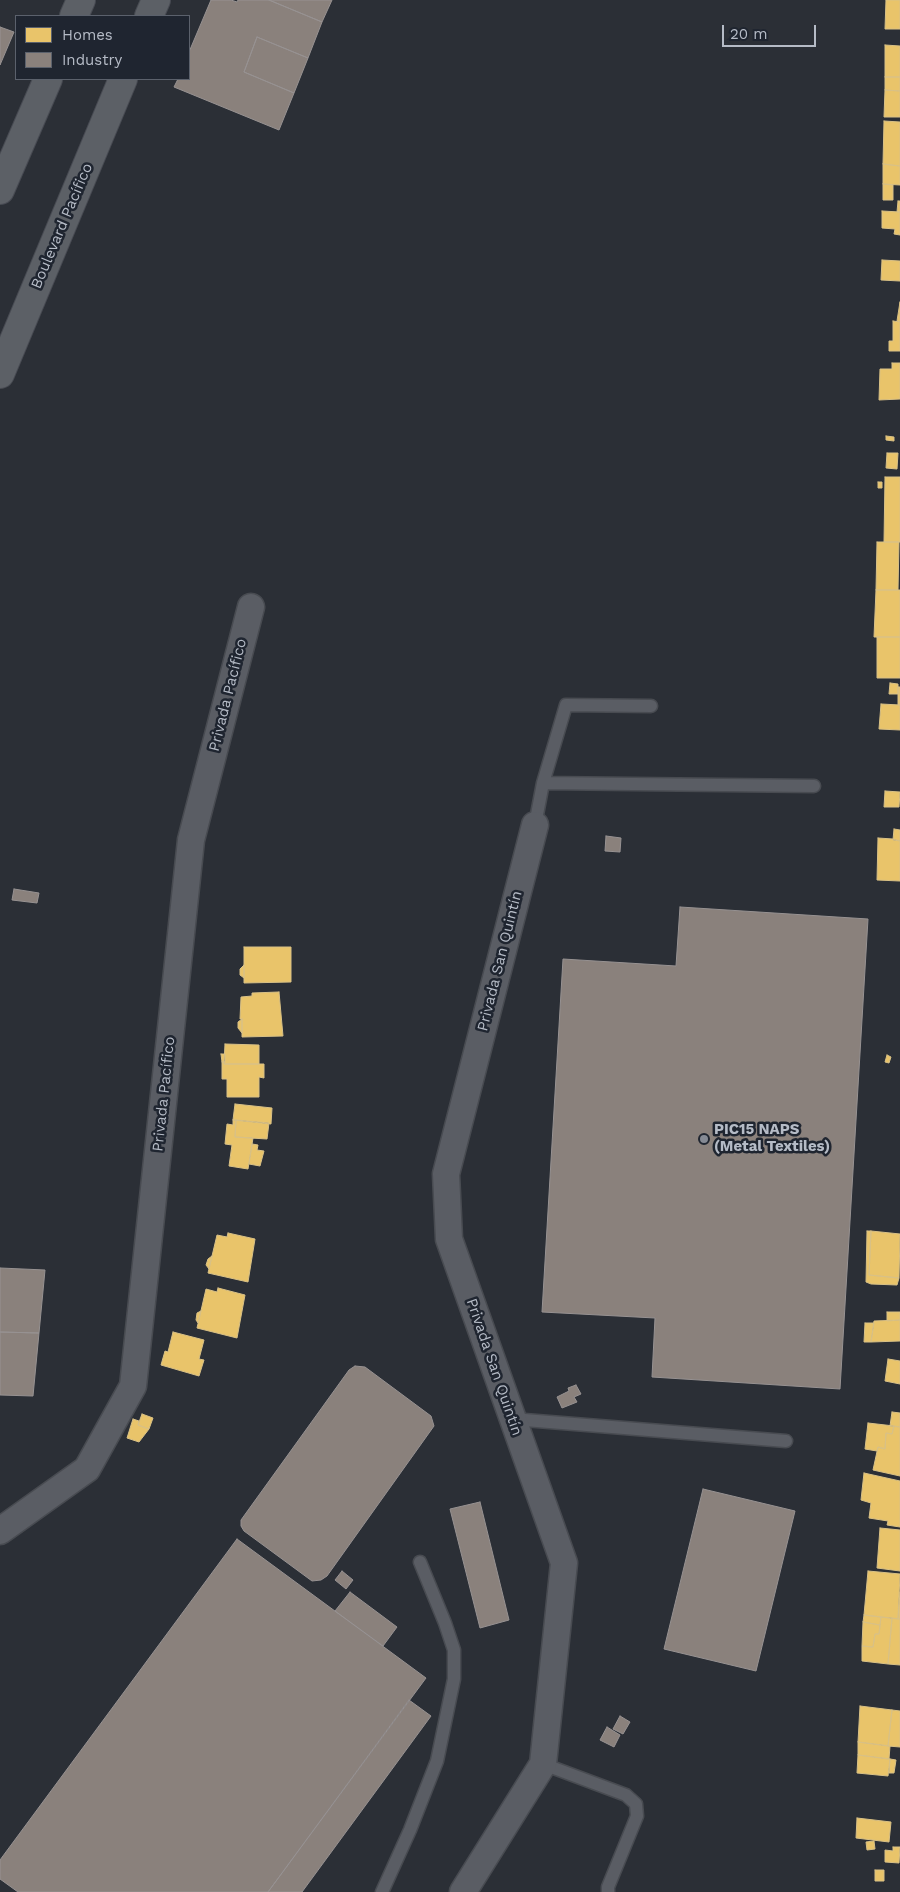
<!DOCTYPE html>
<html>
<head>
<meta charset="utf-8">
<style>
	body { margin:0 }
	#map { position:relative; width:900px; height:1892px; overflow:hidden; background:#2b2f36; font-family:"Work Sans",sans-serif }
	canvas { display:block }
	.legend { position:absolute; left:15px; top:15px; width:175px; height:65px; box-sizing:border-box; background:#1f2530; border:1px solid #5b616c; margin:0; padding:6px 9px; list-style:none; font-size:15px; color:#b5bbc6 }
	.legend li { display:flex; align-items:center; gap:10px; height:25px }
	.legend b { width:25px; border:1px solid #5b616c }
	.scale { position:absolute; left:722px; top:25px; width:94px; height:22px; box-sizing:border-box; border:2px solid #b5bbc6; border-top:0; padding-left:6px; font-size:15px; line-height:18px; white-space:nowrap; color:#b5bbc6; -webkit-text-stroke:4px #1f2530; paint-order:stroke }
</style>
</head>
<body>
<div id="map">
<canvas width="900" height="1892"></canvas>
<ul class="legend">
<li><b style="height:14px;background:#e9c46a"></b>Homes</li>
<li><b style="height:14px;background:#8a817c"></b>Industry</li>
</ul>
<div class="scale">20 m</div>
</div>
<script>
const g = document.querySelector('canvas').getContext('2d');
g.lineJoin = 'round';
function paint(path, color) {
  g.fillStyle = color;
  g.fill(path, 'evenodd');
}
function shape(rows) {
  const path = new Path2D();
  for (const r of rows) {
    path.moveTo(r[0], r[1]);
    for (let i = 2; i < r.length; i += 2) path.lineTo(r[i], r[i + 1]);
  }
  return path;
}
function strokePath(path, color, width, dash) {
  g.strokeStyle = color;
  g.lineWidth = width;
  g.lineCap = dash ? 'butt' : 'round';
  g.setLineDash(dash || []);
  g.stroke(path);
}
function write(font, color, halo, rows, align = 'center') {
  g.font = font + ' "Work Sans",sans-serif';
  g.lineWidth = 5;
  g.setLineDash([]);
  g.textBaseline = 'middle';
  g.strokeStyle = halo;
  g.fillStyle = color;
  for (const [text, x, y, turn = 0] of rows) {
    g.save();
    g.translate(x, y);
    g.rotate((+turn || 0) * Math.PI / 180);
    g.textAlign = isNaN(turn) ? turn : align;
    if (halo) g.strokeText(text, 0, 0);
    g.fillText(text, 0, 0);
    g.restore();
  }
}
const homes = shape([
	[886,0,900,0,900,29,885,29,886,0],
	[885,45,900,46,900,77,885,77,885,45],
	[885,77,900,77,900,91,885,90,885,77],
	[885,90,900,91,900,117,884,117,885,90],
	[884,121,900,122,900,166,883,164,884,121],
	[883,164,900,166,900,185,883,184,883,164],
	[883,184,893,185,893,200,883,200,883,184],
	[898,201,900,201,900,212,897,212,898,201],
	[882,211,900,212,900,235,894,234,895,229,882,228,882,211],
	[882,260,900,261,900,281,881,280,882,260],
	[900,302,900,322,897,321,900,302],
	[893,321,900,322,900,351,889,351,889,341,893,341,893,321],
	[892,363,900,363,900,399,879,400,880,369,892,369,892,363],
	[886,436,894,437,894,441,886,440,886,436],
	[887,453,898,453,897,469,886,468,887,453],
	[885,477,900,477,900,542,884,542,885,477],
	[878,482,882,482,882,488,878,488,878,482],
	[877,542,899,542,898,590,876,590,877,542],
	[876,590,900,590,900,637,874,637,876,590],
	[877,637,900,637,900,678,877,678,877,637],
	[890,683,898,684,898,694,889,694,890,683],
	[898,687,900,687,900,705,898,705,898,687],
	[881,704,900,705,900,730,879,729,881,704],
	[885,791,900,792,899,807,884,807,885,791],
	[894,829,900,830,900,841,893,840,894,829],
	[878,838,893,839,900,841,900,881,877,880,878,838],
	[244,947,291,947,291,982,244,983,244,947],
	[244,965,244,978,240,975,240,969,244,965],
	[279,992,283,1036,242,1037,242,1019,240,1019,241,997,252,996,252,993,279,992],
	[242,1019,242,1033,238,1028,238,1022,242,1019],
	[225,1044,259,1045,259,1064,224,1064,225,1044],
	[221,1054,225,1054,225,1062,222,1062,221,1054],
	[887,1055,891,1057,889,1063,885,1062,887,1055],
	[222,1062,225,1062,224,1064,264,1064,264,1078,259,1077,259,1097,227,1097,227,1079,222,1079,222,1062],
	[235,1104,272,1108,271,1124,233,1120,235,1104],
	[233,1120,236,1120,235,1137,253,1138,248,1169,229,1166,232,1145,225,1144,227,1124,233,1125,233,1120],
	[236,1120,269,1123,267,1139,235,1137,236,1120],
	[252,1144,258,1145,257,1150,264,1151,260,1166,249,1164,252,1144],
	[867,1231,871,1231,869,1275,899,1278,897,1285,871,1284,866,1282,867,1231],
	[871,1231,900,1234,899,1278,869,1275,871,1231],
	[228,1233,255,1239,248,1282,208,1273,217,1235,227,1237,228,1233],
	[212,1256,209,1269,206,1265,208,1259,212,1256],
	[218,1288,245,1295,237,1338,197,1328,206,1289,217,1292,218,1288],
	[201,1311,198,1323,196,1320,197,1313,201,1311],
	[887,1312,900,1312,900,1320,887,1321,887,1312],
	[900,1320,900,1341,871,1342,874,1321,900,1320],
	[865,1323,874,1323,871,1342,864,1342,865,1323],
	[173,1332,204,1340,199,1359,204,1360,199,1376,161,1365,165,1351,168,1352,173,1332],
	[888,1359,900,1361,900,1384,885,1381,888,1359],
	[892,1412,900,1413,900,1427,890,1426,892,1412],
	[142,1414,153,1418,149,1429,138,1425,142,1414],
	[133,1419,139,1421,138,1425,149,1429,139,1442,127,1438,133,1419],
	[868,1423,894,1426,892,1434,886,1433,885,1449,878,1447,877,1451,865,1449,868,1423],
	[894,1426,900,1427,900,1476,873,1470,878,1447,885,1449,886,1433,892,1434,894,1426],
	[864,1473,900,1481,900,1527,887,1525,888,1521,869,1518,871,1503,861,1500,864,1473],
	[880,1528,900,1530,900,1571,877,1568,880,1528],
	[868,1571,900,1574,898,1619,864,1615,868,1571],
	[900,1592,900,1619,898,1619,900,1592],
	[864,1615,881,1617,880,1625,863,1622,864,1615],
	[881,1617,892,1618,888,1664,862,1661,862,1646,873,1647,875,1634,879,1634,881,1617],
	[892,1618,900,1619,900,1665,888,1664,892,1618],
	[863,1622,880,1625,879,1634,875,1634,873,1647,862,1646,863,1622],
	[860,1706,892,1710,888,1746,858,1742,860,1706],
	[892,1710,900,1711,900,1747,888,1746,892,1710],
	[858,1742,890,1746,889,1759,858,1755,858,1742],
	[858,1755,890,1759,888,1776,857,1773,858,1755],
	[890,1759,896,1760,894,1773,889,1773,890,1759],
	[857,1818,891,1822,889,1842,856,1838,857,1818],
	[874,1841,875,1849,867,1850,866,1842,874,1841],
	[893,1847,900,1847,899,1863,885,1862,885,1850,893,1851,893,1847],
	[875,1870,884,1870,884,1881,875,1881,875,1870]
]);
paint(homes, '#e9c46a');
strokePath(homes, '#d9c186', 1);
const industry = shape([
	[211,0,231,0,237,2,238,0,269,0,322,22,308,58,257,37,244,72,294,93,279,130,174,87,178,79,189,79,189,52,211,0],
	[269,0,332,0,322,22,269,0],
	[0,27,14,32,0,65,0,27],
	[257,37,308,58,294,93,244,72,257,37],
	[606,836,621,838,620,852,605,851,606,836],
	[14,889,39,893,37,903,12,900,14,889],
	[680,907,868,919,840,1389,652,1377,655,1318,542,1312,563,959,676,966,680,907],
	[0,1268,45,1270,39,1333,0,1332,0,1268],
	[0,1332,39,1333,33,1396,0,1395,0,1332],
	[355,1366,365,1367,431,1416,434,1426,327,1576,321,1580,312,1581,244,1531,241,1526,241,1520,349,1370,355,1366],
	[576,1385,581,1394,574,1397,577,1402,562,1408,557,1397,569,1391,568,1388,576,1385],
	[703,1489,795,1511,756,1671,664,1649,703,1489],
	[480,1502,509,1620,480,1628,450,1509,480,1502],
	[237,1539,426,1678,268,1892,18,1892,0,1879,0,1860,237,1539],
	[342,1571,353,1580,346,1589,335,1580,342,1571],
	[350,1592,397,1627,383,1646,335,1611,350,1592],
	[409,1700,431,1716,302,1892,268,1892,409,1700],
	[620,1716,630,1722,623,1734,613,1729,620,1716],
	[607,1727,620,1735,614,1747,600,1740,607,1727]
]);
paint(industry, '#8a817c');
strokePath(industry, '#979292', 1);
const lane = shape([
	[543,783,814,786],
	[535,825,543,783,566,705,651,706],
	[512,1419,786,1441],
	[543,1764,626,1795,636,1804,637,1816,608,1887,608,1892],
	[382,1892,410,1830,437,1761,454,1679,454,1650,445,1623,420,1562]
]);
const street = shape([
	[0,1531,87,1469,133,1386,191,840,251,607],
	[463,1892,543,1764,564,1563,449,1239,446,1174,535,825]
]);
const primary = shape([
	[74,16,81,0],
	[149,16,156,0],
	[0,190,48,79],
	[0,374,123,79]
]);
strokePath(lane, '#484b51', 15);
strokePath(street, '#484b51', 29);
strokePath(primary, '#484b53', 30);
strokePath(lane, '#5a5d64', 12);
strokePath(street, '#5a5d64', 26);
strokePath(primary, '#5c6066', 28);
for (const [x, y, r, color] of [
	[704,1139,5,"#858a94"]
]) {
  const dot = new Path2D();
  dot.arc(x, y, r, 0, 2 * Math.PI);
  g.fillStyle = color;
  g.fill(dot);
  strokePath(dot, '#1f2530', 2);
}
write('15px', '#b5bbc6', '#1f2530', [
	["Boulevard Pacífico",62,226,-67],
	["Privada Pacífico",228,695,-76],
	["Privada San Quintín",500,961,-76],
	["Privada Pacífico",164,1094,-84],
	["Privada San Quintín",494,1367,71]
]);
write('bold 15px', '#b5bbc6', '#1f2530', [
	["PIC15 NAPS",714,1130],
	["(Metal Textiles)",714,1147]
], 'left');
</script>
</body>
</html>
